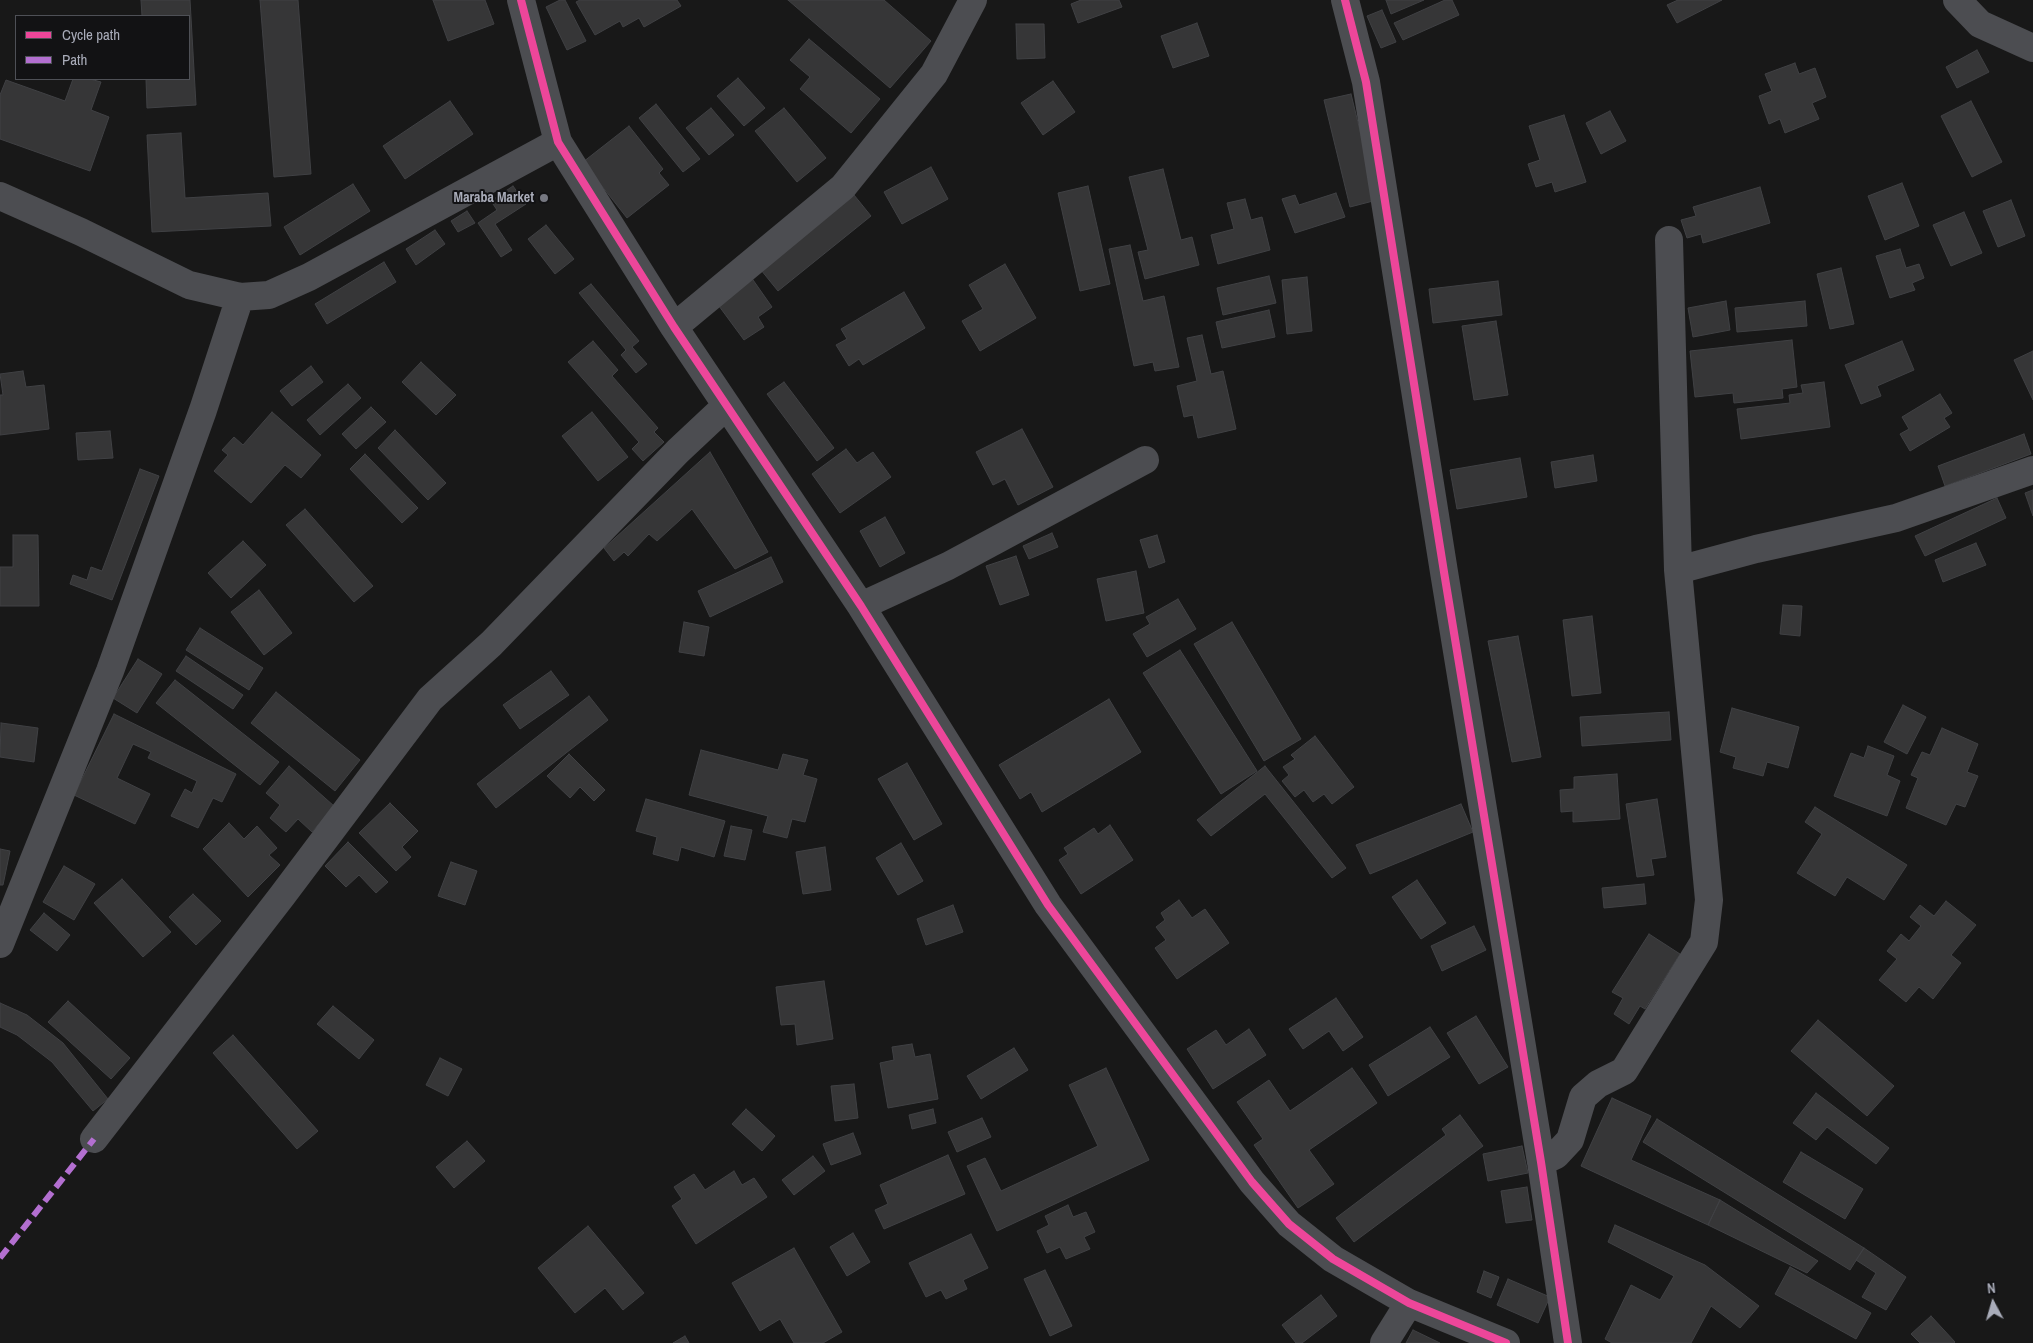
<!DOCTYPE html>
<html>
<head>
<meta charset="utf-8">
<style>
	body { margin:0 }
	#map { position:relative; width:2033px; height:1343px; overflow:hidden; background:#181818; font-family:"Archivo Narrow",sans-serif }
	canvas { display:block }
	.legend { position:absolute; left:15px; top:15px; width:175px; height:65px; box-sizing:border-box; background:#121214; border:1px solid #4e5056; margin:0; padding:6px 9px; list-style:none; font-size:15px; color:#a9acb9 }
	.legend li { display:flex; align-items:center; gap:10px; height:25px }
	.legend b { width:25px; border:1px solid #4e5056 }
	.north { position:absolute; left:1968px; top:1278px; width:50px; height:50px; -webkit-text-stroke:4px #121214; paint-order:stroke; rotate:354deg; font-size:14px; font-weight:700; line-height:20px; text-align:center; color:#a9acb9 }
	.north::after { content:''; display:block; margin:auto; width:18px; height:22px; background:#a9acb9; clip-path:polygon(50% 0,100% 100%,50% 72%,0 100%) }
</style>
</head>
<body>
<div id="map">
<canvas width="2033" height="1343"></canvas>
<ul class="legend">
<li><b style="height:6px;background:#ed469a"></b>Cycle path</li>
<li><b style="height:6px;background:#b36fd0"></b>Path</li>
</ul>
<div class="north">N</div>
</div>
<script>
const g = document.querySelector('canvas').getContext('2d');
g.lineJoin = 'round';
function paint(path, color) {
  g.fillStyle = color;
  g.fill(path, 'evenodd');
}
function shape(rows) {
  const path = new Path2D();
  for (const r of rows) {
    path.moveTo(r[0], r[1]);
    for (let i = 2; i < r.length; i += 2) path.lineTo(r[i], r[i + 1]);
  }
  return path;
}
function strokePath(path, color, width, dash) {
  g.strokeStyle = color;
  g.lineWidth = width;
  g.lineCap = dash ? 'butt' : 'round';
  g.setLineDash(dash || []);
  g.stroke(path);
}
function write(font, color, halo, rows, align = 'center') {
  g.font = font + ' "Archivo Narrow",sans-serif';
  g.lineWidth = 4;
  g.setLineDash([]);
  g.textBaseline = 'middle';
  g.strokeStyle = halo;
  g.fillStyle = color;
  for (const [text, x, y, turn = 0] of rows) {
    g.save();
    g.translate(x, y);
    g.rotate((+turn || 0) * Math.PI / 180);
    g.textAlign = isNaN(turn) ? turn : align;
    if (halo) g.strokeText(text, 0, 0);
    g.fillText(text, 0, 0);
    g.restore();
  }
}
const building = shape([
	[141,0,190,0,196,105,147,108,146,79,189,79,189,16,142,16,141,0],
	[260,0,298,0,311,174,274,177,260,0],
	[433,0,485,0,494,24,448,41,433,0],
	[560,0,565,0,586,41,567,50,546,7,560,0],
	[580,0,677,0,681,6,644,27,639,18,623,27,620,21,595,35,576,2,580,0],
	[788,0,884,0,931,41,890,88,788,0],
	[1081,0,1119,0,1122,7,1078,23,1071,4,1081,0],
	[1386,0,1424,0,1391,14,1386,0],
	[1445,0,1452,0,1459,15,1403,40,1394,23,1445,0],
	[1678,0,1722,0,1677,23,1667,5,1678,0],
	[1382,10,1396,42,1381,48,1367,16,1382,10],
	[1197,23,1209,56,1173,68,1161,36,1197,23],
	[1016,24,1044,24,1045,58,1017,59,1016,24],
	[809,39,880,99,851,133,800,89,810,77,790,60,809,39],
	[1977,50,1989,72,1957,88,1946,67,1977,50],
	[1795,63,1799,74,1815,68,1826,97,1812,103,1819,119,1785,133,1780,119,1769,124,1759,96,1772,91,1765,74,1795,63],
	[738,78,765,108,744,126,717,96,738,78],
	[73,79,90,79,101,82,91,110,109,117,90,171,0,139,0,95,6,80,65,101,73,79],
	[1053,81,1075,112,1043,135,1021,103,1053,81],
	[1351,94,1377,200,1350,207,1324,100,1351,94],
	[450,101,473,134,405,179,383,146,450,101],
	[1971,101,2002,162,1972,177,1941,116,1971,101],
	[656,104,700,159,683,172,639,118,656,104],
	[711,108,734,135,709,155,686,128,711,108],
	[784,108,826,158,797,182,755,131,784,108],
	[1610,111,1626,141,1601,154,1586,123,1610,111],
	[1564,115,1586,182,1555,192,1552,182,1536,187,1528,164,1540,160,1529,126,1564,115],
	[629,126,663,169,659,173,669,185,627,218,583,162,629,126],
	[181,133,185,198,268,193,271,226,152,232,147,135,181,133],
	[931,167,948,199,902,224,884,192,931,167],
	[1163,169,1181,240,1192,237,1199,265,1145,279,1138,252,1148,250,1129,177,1163,169],
	[1902,183,1919,226,1885,240,1868,196,1902,183],
	[353,184,370,211,300,255,284,227,353,184],
	[513,186,526,204,495,224,512,250,501,257,478,223,497,210,491,201,513,186],
	[1088,186,1110,284,1080,291,1058,193,1088,186],
	[1760,187,1770,223,1703,243,1701,234,1687,238,1681,220,1696,216,1693,207,1760,187],
	[1336,193,1345,217,1295,233,1282,199,1295,195,1299,205,1336,193],
	[854,195,871,216,778,291,761,270,854,195],
	[1245,199,1251,220,1262,217,1270,250,1218,264,1211,235,1234,229,1227,203,1245,199],
	[2011,200,2025,236,1998,247,1983,211,2011,200],
	[467,211,475,223,458,232,451,221,467,211],
	[1964,212,1982,253,1951,266,1933,225,1964,212],
	[546,225,574,259,555,274,528,239,546,225],
	[435,230,445,244,416,265,406,249,435,230],
	[1130,245,1143,301,1164,296,1179,367,1155,371,1153,362,1134,366,1109,249,1130,245],
	[1900,249,1906,268,1919,264,1924,278,1912,283,1915,290,1890,298,1876,256,1900,249],
	[384,262,396,282,327,324,315,304,384,262],
	[1005,264,1036,318,980,351,962,321,983,309,969,285,1005,264],
	[1841,268,1854,324,1830,329,1817,274,1841,268],
	[1269,276,1276,303,1223,315,1217,288,1269,276],
	[751,277,772,307,758,317,764,327,744,340,716,302,751,277],
	[1307,277,1312,331,1287,334,1282,280,1307,277],
	[1498,281,1502,315,1433,323,1429,289,1498,281],
	[591,284,639,341,632,347,647,364,636,373,621,355,626,350,579,293,591,284],
	[904,292,925,328,863,365,859,359,849,366,836,345,847,339,841,329,904,292],
	[1726,301,1730,330,1693,337,1688,308,1726,301],
	[1805,301,1807,326,1737,332,1735,308,1805,301],
	[1269,310,1275,337,1222,348,1216,322,1269,310],
	[1496,321,1508,395,1474,400,1462,326,1496,321],
	[1202,335,1211,374,1223,371,1236,429,1198,438,1193,415,1184,417,1177,386,1197,381,1187,338,1202,335],
	[1792,340,1797,387,1782,389,1783,398,1734,403,1733,393,1695,397,1690,351,1792,340],
	[593,341,618,370,612,376,658,428,654,432,664,442,643,461,632,449,639,442,568,362,593,341],
	[1902,341,1914,370,1877,386,1881,396,1861,404,1845,365,1902,341],
	[2033,351,2033,400,2014,360,2033,351],
	[421,362,456,395,436,415,402,382,421,362],
	[311,366,323,382,292,406,280,391,311,366],
	[23,371,26,387,44,385,49,429,0,435,0,395,3,395,0,374,23,371],
	[784,382,834,448,817,461,767,394,784,382],
	[1824,382,1830,427,1741,439,1737,409,1790,403,1789,395,1803,393,1801,385,1824,382],
	[348,384,361,398,320,435,307,420,348,384],
	[1940,394,1952,413,1944,418,1950,427,1910,451,1900,434,1909,429,1902,417,1940,394],
	[371,407,386,422,356,449,342,434,371,407],
	[272,412,321,455,301,478,285,465,251,503,214,471,228,455,222,450,234,437,243,445,272,412],
	[592,412,628,457,598,481,562,436,592,412],
	[1022,429,1053,487,1018,505,1005,479,993,485,976,452,1022,429],
	[395,430,446,483,428,500,378,448,395,430],
	[110,431,113,458,78,460,76,433,110,431],
	[2024,434,2031,454,1945,486,1938,466,2024,434],
	[846,449,857,463,873,452,891,477,840,513,812,474,846,449],
	[710,452,768,552,735,569,692,509,657,541,649,534,628,556,624,552,614,561,604,548,710,452],
	[365,454,418,508,402,523,350,469,365,454],
	[1593,455,1597,481,1555,488,1551,462,1593,455],
	[1520,458,1527,497,1457,509,1450,470,1520,458],
	[140,469,159,476,112,600,70,584,73,575,87,580,91,567,102,571,140,469],
	[2033,490,2033,516,2025,493,2033,490],
	[1997,498,2006,518,1925,556,1915,536,1997,498],
	[305,509,373,586,354,602,286,525,305,509],
	[885,517,905,553,880,567,860,531,885,517],
	[1052,533,1058,547,1029,559,1023,546,1052,533],
	[13,535,38,535,39,606,0,606,0,567,13,567,13,535],
	[1157,535,1165,562,1149,568,1140,540,1157,535],
	[243,541,266,565,231,598,208,573,243,541],
	[1976,543,1986,565,1943,582,1935,560,1976,543],
	[1016,556,1029,595,1000,605,986,566,1016,556],
	[771,557,783,582,710,617,698,591,771,557],
	[1136,571,1144,613,1106,621,1097,579,1136,571],
	[259,590,292,633,264,655,231,612,259,590],
	[1178,599,1196,629,1147,657,1133,634,1150,624,1146,617,1178,599],
	[1783,605,1802,606,1800,636,1780,634,1783,605],
	[1592,616,1601,693,1572,696,1563,620,1592,616],
	[684,622,709,627,704,656,679,652,684,622],
	[1232,622,1301,739,1264,761,1194,644,1232,622],
	[200,628,263,668,249,690,186,650,200,628],
	[1518,636,1541,757,1512,762,1488,641,1518,636],
	[1180,650,1257,771,1221,794,1143,673,1180,650],
	[186,656,243,695,233,709,176,671,186,656],
	[138,659,162,674,137,713,113,698,138,659],
	[551,671,569,695,520,729,503,705,551,671],
	[175,680,279,762,260,785,156,703,175,680],
	[276,692,360,760,335,791,251,723,276,692],
	[589,696,608,720,496,808,477,784,589,696],
	[1109,699,1141,752,1042,812,1031,792,1020,799,999,765,1109,699],
	[1903,705,1926,717,1907,754,1884,742,1903,705],
	[1732,708,1799,727,1788,768,1767,762,1763,776,1733,768,1736,757,1720,752,1732,708],
	[1669,712,1671,740,1582,746,1580,717,1669,712],
	[114,714,236,774,222,802,213,798,198,828,171,816,185,789,192,793,197,781,148,758,151,752,133,744,117,778,150,794,135,824,74,795,114,714],
	[1,723,38,728,34,762,0,757,1,723],
	[1942,728,1978,744,1967,772,1978,776,1965,807,1956,804,1946,825,1906,808,1918,778,1911,775,1922,752,1930,755,1942,728],
	[1315,736,1354,787,1332,804,1324,794,1313,802,1304,790,1295,797,1282,781,1289,775,1283,767,1295,759,1291,755,1315,736],
	[1868,746,1894,756,1887,775,1900,781,1887,816,1834,796,1851,753,1864,758,1868,746],
	[701,750,778,770,783,754,808,760,803,775,817,779,805,822,792,819,787,838,763,832,768,816,689,795,701,750],
	[569,754,605,790,594,801,580,787,570,798,547,776,569,754],
	[907,763,942,824,914,840,878,779,907,763],
	[289,766,334,806,312,832,298,819,286,832,270,818,280,805,266,793,289,766],
	[1265,766,1346,868,1332,878,1265,794,1211,836,1197,820,1265,766],
	[1617,774,1620,819,1573,822,1573,811,1561,812,1560,790,1574,789,1574,777,1617,774],
	[646,799,725,821,714,857,681,847,678,861,653,854,657,837,636,831,646,799],
	[1657,799,1666,857,1651,859,1654,875,1637,877,1626,804,1657,799],
	[390,803,418,831,402,847,411,857,396,871,359,833,390,803],
	[1461,804,1473,832,1370,874,1356,845,1461,804],
	[1815,807,1907,865,1884,900,1847,877,1835,896,1797,873,1822,834,1805,822,1815,807],
	[229,823,244,839,257,826,277,848,269,855,280,865,248,897,203,849,229,823],
	[1110,825,1133,860,1081,894,1059,860,1068,854,1064,848,1094,828,1098,834,1110,825],
	[731,826,752,830,745,860,724,856,731,826],
	[348,842,388,882,376,893,359,875,346,887,325,866,348,842],
	[901,843,923,881,898,895,876,858,901,843],
	[825,847,831,890,803,894,796,852,825,847],
	[0,849,10,851,3,885,0,885,0,849],
	[451,862,477,871,465,905,438,896,451,862],
	[64,866,95,884,74,920,43,902,64,866],
	[122,879,171,932,143,957,94,903,122,879],
	[1417,880,1446,923,1421,939,1392,897,1417,880],
	[1644,884,1646,904,1604,908,1602,888,1644,884],
	[193,894,221,921,196,945,169,917,193,894],
	[1179,900,1192,918,1205,909,1229,943,1177,979,1155,948,1166,940,1156,927,1165,920,1161,913,1179,900],
	[1946,901,1976,925,1951,955,1961,963,1933,999,1919,987,1906,1002,1879,980,1897,959,1887,951,1901,934,1909,941,1921,926,1910,917,1920,905,1934,916,1946,901],
	[953,905,963,932,926,945,917,919,953,905],
	[44,913,70,935,57,951,30,930,44,913],
	[1474,926,1486,950,1442,971,1431,946,1474,926],
	[1649,934,1680,954,1645,1009,1640,1006,1629,1024,1614,1014,1623,998,1612,992,1649,934],
	[824,981,833,1039,797,1045,795,1024,781,1025,776,987,824,981],
	[1336,998,1363,1037,1343,1051,1329,1031,1303,1049,1289,1029,1336,998],
	[68,1001,130,1058,111,1079,48,1022,68,1001],
	[0,1003,27,1015,63,1043,108,1099,93,1111,52,1062,17,1035,0,1027,0,1003],
	[333,1006,374,1040,359,1059,317,1024,333,1006],
	[1476,1016,1508,1067,1479,1084,1447,1033,1476,1016],
	[1818,1020,1894,1086,1867,1116,1791,1051,1818,1020],
	[1430,1027,1450,1057,1388,1096,1369,1065,1430,1027],
	[1249,1029,1266,1055,1213,1089,1187,1049,1216,1030,1226,1045,1249,1029],
	[233,1035,318,1131,297,1149,213,1053,233,1035],
	[912,1044,915,1057,930,1054,938,1099,888,1108,880,1063,894,1060,892,1047,912,1044],
	[1014,1048,1028,1070,981,1099,967,1076,1014,1048],
	[440,1058,462,1069,448,1096,426,1085,440,1058],
	[1106,1068,1149,1160,997,1231,967,1166,985,1158,1001,1191,1098,1146,1069,1085,1106,1068],
	[1352,1068,1377,1103,1309,1150,1334,1184,1298,1208,1254,1145,1263,1139,1237,1102,1269,1080,1290,1111,1352,1068],
	[854,1084,858,1118,835,1121,831,1086,854,1084],
	[1816,1093,1889,1148,1876,1164,1827,1127,1816,1140,1793,1123,1816,1093],
	[1612,1098,1651,1116,1631,1160,1720,1200,1708,1225,1581,1166,1612,1098],
	[746,1109,775,1136,762,1151,732,1124,746,1109],
	[933,1109,936,1123,912,1129,909,1115,933,1109],
	[1460,1115,1483,1146,1354,1242,1336,1218,1446,1135,1442,1129,1460,1115],
	[982,1118,991,1137,957,1152,948,1132,982,1118],
	[1657,1119,1864,1248,1850,1270,1643,1142,1657,1119],
	[853,1133,861,1154,831,1165,823,1144,853,1133],
	[467,1141,485,1161,454,1188,436,1167,467,1141],
	[1522,1146,1528,1173,1488,1181,1483,1154,1522,1146],
	[1801,1152,1863,1189,1845,1219,1783,1182,1801,1152],
	[948,1155,965,1194,884,1229,875,1210,888,1204,880,1185,948,1155],
	[813,1156,825,1171,794,1195,782,1180,813,1156],
	[734,1171,742,1185,754,1178,767,1197,696,1244,672,1206,682,1199,674,1187,694,1174,705,1190,734,1171],
	[1527,1187,1532,1220,1506,1223,1501,1191,1527,1187],
	[1720,1200,1818,1261,1807,1273,1708,1225,1720,1200],
	[1068,1205,1073,1217,1086,1212,1095,1232,1084,1237,1090,1249,1066,1259,1060,1247,1047,1253,1037,1231,1049,1225,1045,1216,1068,1205],
	[1615,1225,1705,1265,1759,1306,1740,1328,1711,1306,1691,1343,1612,1343,1605,1339,1631,1285,1660,1300,1674,1276,1608,1242,1615,1225],
	[588,1226,644,1293,623,1310,605,1288,575,1313,538,1268,588,1226],
	[853,1233,870,1262,847,1276,830,1247,853,1233],
	[971,1234,988,1268,963,1280,967,1289,946,1299,941,1290,926,1297,909,1263,971,1234],
	[794,1248,842,1332,823,1343,794,1343,780,1319,760,1331,732,1283,794,1248],
	[1864,1248,1906,1277,1886,1310,1862,1297,1876,1273,1856,1260,1864,1248],
	[1790,1267,1871,1313,1856,1339,1775,1294,1790,1267],
	[1045,1270,1072,1326,1050,1336,1024,1279,1045,1270],
	[1484,1271,1499,1277,1491,1298,1477,1292,1484,1271],
	[1508,1279,1550,1297,1538,1323,1497,1305,1508,1279],
	[1321,1295,1337,1316,1302,1343,1296,1343,1282,1325,1321,1295],
	[1931,1316,1955,1342,1954,1343,1920,1343,1911,1334,1931,1316],
	[1413,1330,1440,1343,1406,1343,1413,1330],
	[685,1336,689,1343,673,1343,685,1336]
]);
paint(building, '#363637');
strokePath(building, '#404144', 1);
strokePath(shape([
	[521,0,558,142,674,327,861,606,1048,905,1252,1182,1289,1224,1333,1259,1409,1303,1506,1343],
	[1345,0,1366,82,1444,572,1541,1162,1568,1343],
	[1957,0,1980,24,2033,48],
	[0,196,81,232,189,285,240,297,269,295,309,277,558,142],
	[674,327,843,187,934,74,973,0],
	[1678,570,1756,549,1896,518,2033,470],
	[861,606,948,566,1145,460],
	[0,944,110,671,203,410,240,297],
	[94,1139,282,896,430,699,491,644,678,451,726,406],
	[1541,1162,1556,1155,1570,1140,1583,1097,1598,1084,1624,1071,1704,942,1709,900,1678,570,1669,240],
	[1384,1343,1409,1303]
]), '#4c4d51', 28);
strokePath(shape([
	[0,1258,94,1139]
]), '#b36fd0', 6, [12, 6]);
strokePath(shape([
	[521,0,558,142,674,327,861,606,1048,905,1252,1182,1289,1224,1333,1259,1409,1303,1506,1343],
	[1345,0,1366,82,1444,572,1541,1162,1568,1343]
]), '#ed469a', 8);
for (const [x, y, r, color] of [
	[544,198,5,"#767881"]
]) {
  const dot = new Path2D();
  dot.arc(x, y, r, 0, 2 * Math.PI);
  g.fillStyle = color;
  g.fill(dot);
  strokePath(dot, '#121214', 2);
}
write('bold 14px', '#a9acb9', '#121214', [
	["Maraba Market",534,198]
], 'right');
</script>
</body>
</html>
